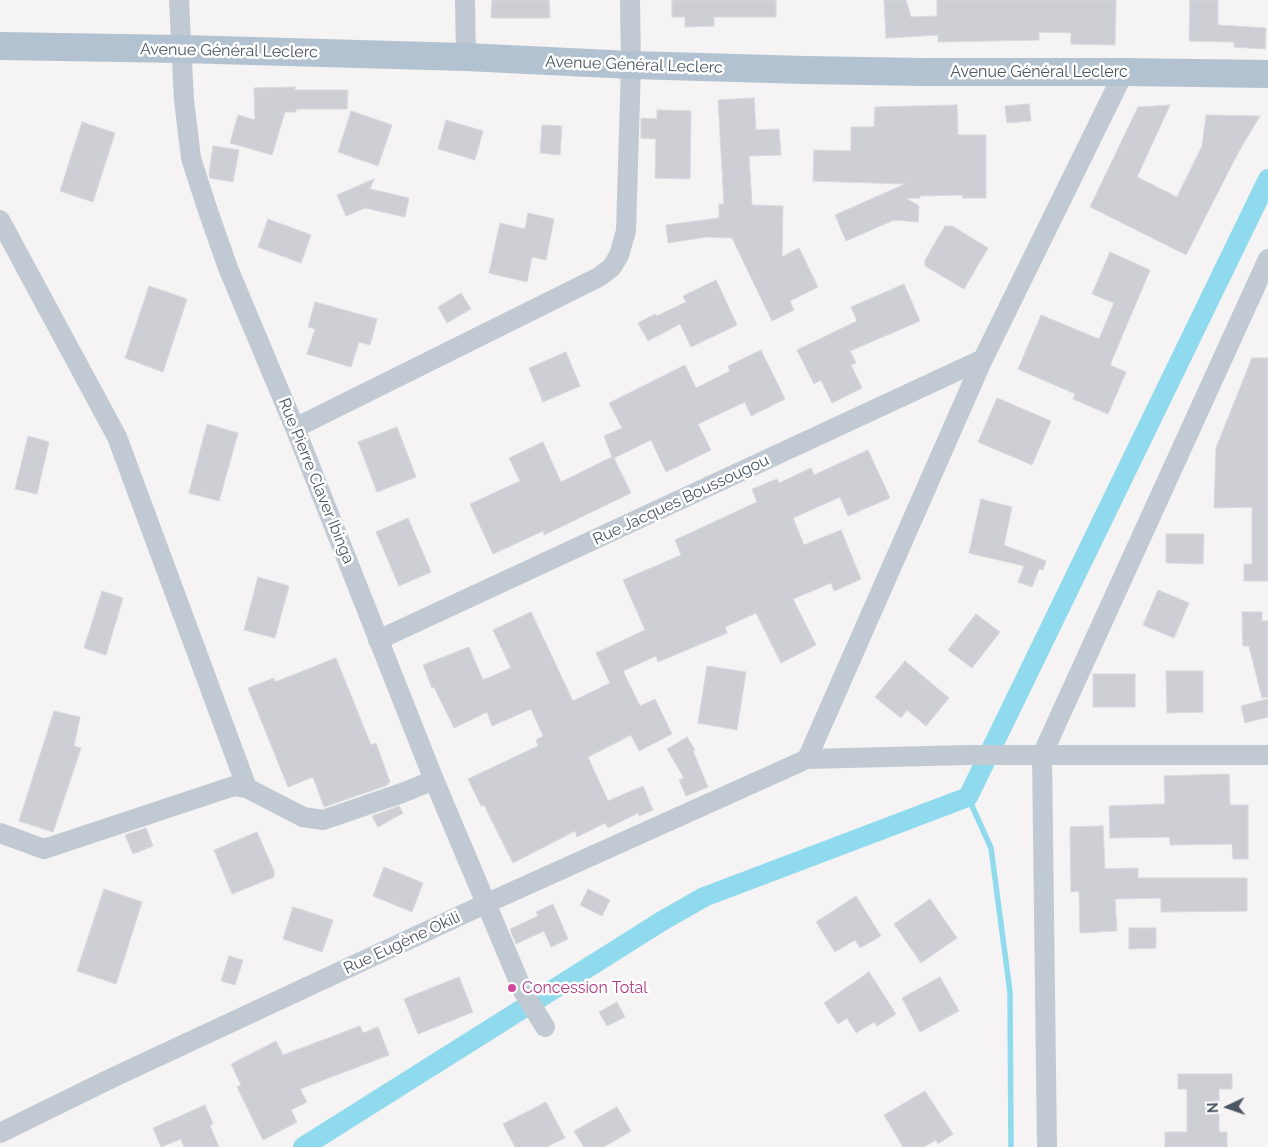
<!DOCTYPE html>
<html>
<head>
<meta charset="utf-8">
<style>
	body { margin:0 }
	#map { position:relative; width:1268px; height:1147px; overflow:hidden; background:#f5f3f3; font-family:Raleway,sans-serif }
	canvas { display:block }
	.north { position:absolute; left:1203px; top:1082px; width:50px; height:50px; -webkit-text-stroke:4px #fff; paint-order:stroke; rotate:267deg; font-size:14px; font-weight:700; line-height:20px; text-align:center; color:#4a5661 }
	.north::after { content:''; display:block; margin:auto; width:18px; height:22px; background:#4a5661; clip-path:polygon(50% 0,100% 100%,50% 72%,0 100%) }
</style>
</head>
<body>
<div id="map">
<canvas width="1268" height="1147"></canvas>
<div class="north">N</div>
</div>
<script>
const g = document.querySelector('canvas').getContext('2d');
g.lineJoin = 'round';
function shape(rows) {
  const path = new Path2D();
  for (const r of rows) {
    path.moveTo(r[0], r[1]);
    for (let i = 2; i < r.length; i += 2) path.lineTo(r[i], r[i + 1]);
  }
  return path;
}
function strokePath(path, color, width, dash) {
  g.strokeStyle = color;
  g.lineWidth = width;
  g.lineCap = dash ? 'butt' : 'round';
  g.setLineDash(dash || []);
  g.stroke(path);
}
function paint(path, color) {
  g.fillStyle = color;
  g.fill(path, 'evenodd');
}
function write(font, color, halo, rows, align = 'center') {
  g.font = font + ' Raleway,sans-serif';
  g.lineWidth = 5;
  g.setLineDash([]);
  g.textBaseline = 'middle';
  g.strokeStyle = halo;
  g.fillStyle = color;
  for (const [text, x, y, turn = 0] of rows) {
    g.save();
    g.translate(x, y);
    g.rotate((+turn || 0) * Math.PI / 180);
    g.textAlign = isNaN(turn) ? turn : align;
    if (halo) g.strokeText(text, 0, 0);
    g.fillText(text, 0, 0);
    g.restore();
  }
}
strokePath(shape([
	[968,797,991,848,1010,992,1011,1147]
]), '#90daee', 5.5);
strokePath(shape([
	[303,1147,662,921,704,897,968,797,1268,179]
]), '#90daee', 20);
const building = shape([
	[492,0,549,0,550,18,491,18,492,0],
	[672,0,776,0,776,17,714,17,714,26,685,27,685,17,672,17,672,0],
	[884,0,906,0,911,17,937,16,937,0,1116,0,1115,45,1071,44,1071,33,1039,32,1039,40,938,42,938,35,886,38,884,0],
	[1190,0,1218,0,1218,25,1266,28,1265,49,1234,47,1234,42,1189,41,1190,0],
	[295,87,295,90,348,90,347,109,296,109,296,112,285,112,272,155,230,143,238,115,255,120,254,88,295,87],
	[754,98,756,130,779,129,781,155,749,156,752,205,783,206,782,257,799,248,818,287,790,301,794,310,772,321,732,238,706,237,668,243,666,225,719,218,719,204,724,204,718,100,754,98],
	[1029,104,1031,121,1007,123,1005,106,1029,104],
	[957,105,958,135,986,135,986,198,962,198,963,195,920,196,920,198,906,198,919,206,918,222,894,220,846,241,835,215,905,184,813,181,814,150,851,151,851,127,874,127,875,107,957,105],
	[1170,105,1137,177,1177,197,1202,146,1206,115,1260,116,1239,151,1186,255,1090,207,1138,107,1170,105],
	[657,110,691,111,690,179,655,178,656,139,641,138,641,118,657,119,657,110],
	[351,111,392,125,378,166,338,152,351,111],
	[446,120,483,131,475,160,438,149,446,120],
	[82,122,115,133,93,202,60,191,82,122],
	[542,125,562,126,560,155,540,153,542,125],
	[213,146,239,150,233,182,210,178,209,174,213,146],
	[374,179,370,189,409,198,405,217,365,208,346,216,337,195,374,179],
	[528,213,554,219,546,260,532,257,527,282,489,273,500,223,525,229,528,213],
	[268,219,311,235,301,263,258,247,268,219],
	[945,226,952,226,988,248,964,289,925,266,925,260,945,226],
	[1110,252,1150,270,1110,365,1126,372,1108,414,1073,399,1075,394,1018,369,1041,315,1099,339,1114,303,1092,294,1110,252],
	[716,280,737,325,691,347,680,324,648,341,638,323,655,314,657,316,686,302,683,296,716,280],
	[904,284,920,321,850,351,856,363,851,365,862,388,832,403,821,380,814,384,797,350,857,321,851,307,904,284],
	[149,286,187,299,163,372,125,358,149,286],
	[461,293,471,309,447,323,438,307,461,293],
	[315,302,377,319,370,345,359,342,351,367,307,354,315,329,308,327,315,302],
	[761,350,785,399,751,416,745,402,698,424,711,450,666,472,651,440,614,458,631,493,544,535,543,531,493,554,470,504,520,481,509,458,543,442,561,482,612,457,604,436,622,428,609,403,685,365,696,388,730,371,728,366,761,350],
	[566,352,580,386,543,402,529,368,566,352],
	[1252,358,1268,358,1268,581,1244,581,1244,564,1252,564,1252,507,1214,508,1216,448,1252,358],
	[997,398,1051,421,1032,465,978,442,997,398],
	[207,424,238,433,219,501,189,493,207,424],
	[397,427,416,477,377,492,358,442,397,427],
	[28,436,49,442,37,494,15,489,28,436],
	[868,450,890,498,848,516,840,497,793,518,804,545,841,530,861,579,834,591,831,583,793,599,816,645,781,663,756,613,725,627,727,633,658,662,656,656,623,671,640,706,655,699,672,734,639,751,631,735,588,757,608,801,643,786,653,810,639,816,638,813,608,828,605,823,577,837,575,831,513,863,484,805,481,806,468,779,538,746,536,740,543,736,531,709,492,726,487,712,454,728,434,687,432,688,423,665,469,647,483,680,511,668,493,630,531,612,573,701,610,683,596,653,645,630,623,580,681,555,675,540,757,502,752,489,777,479,779,483,811,468,814,475,868,450],
	[981,499,1012,507,1004,545,1046,561,1043,570,1039,569,1032,587,1018,582,1024,566,969,553,981,499],
	[408,518,431,572,399,586,376,532,408,518],
	[1166,534,1204,534,1203,564,1166,563,1166,534],
	[258,577,289,586,275,638,244,630,258,577],
	[1158,590,1189,603,1174,638,1143,625,1158,590],
	[102,591,123,598,106,655,84,648,102,591],
	[1242,612,1262,612,1262,621,1268,621,1268,697,1262,698,1249,646,1243,646,1242,612],
	[976,614,1000,632,972,668,948,650,976,614],
	[336,658,371,745,376,743,390,782,387,784,388,785,324,807,313,777,288,787,248,688,274,678,275,682,336,658],
	[905,661,949,698,926,726,907,710,901,718,875,697,905,661],
	[707,666,746,672,737,730,698,723,707,666],
	[1166,671,1203,671,1203,712,1167,713,1166,671],
	[1093,674,1135,674,1135,707,1093,707,1093,674],
	[1268,699,1268,717,1245,723,1241,706,1268,699],
	[54,711,80,717,74,746,81,748,53,832,19,821,54,711],
	[687,737,695,750,693,751,708,787,686,796,679,780,684,778,667,749,687,737],
	[1229,774,1230,805,1248,805,1248,859,1233,859,1232,844,1170,845,1170,837,1110,838,1109,806,1165,804,1164,776,1229,774],
	[399,806,403,813,378,827,372,816,399,806],
	[1103,826,1105,869,1138,868,1138,878,1247,878,1247,911,1161,912,1161,898,1115,899,1117,931,1080,933,1079,891,1071,892,1070,827,1103,826],
	[146,828,153,846,133,854,125,835,146,828],
	[257,832,274,871,274,877,232,894,214,850,257,832],
	[384,867,423,883,412,912,373,896,384,867],
	[104,889,142,902,116,984,77,971,104,889],
	[588,889,610,900,602,916,580,905,588,889],
	[856,896,881,936,860,948,855,940,835,952,816,922,856,896],
	[930,899,957,938,921,963,894,924,930,899],
	[553,904,568,939,551,947,544,931,516,944,510,929,538,916,536,912,553,904],
	[293,907,333,920,322,952,283,939,293,907],
	[1129,928,1156,928,1156,948,1129,949,1129,928],
	[229,956,243,960,235,985,221,981,229,956],
	[869,972,896,1014,877,1026,874,1022,856,1033,847,1018,838,1024,824,1003,869,972],
	[459,977,473,1012,418,1034,404,999,459,977],
	[940,977,959,1011,920,1032,902,998,940,977],
	[617,1002,625,1017,607,1026,599,1012,617,1002],
	[360,1026,363,1033,378,1027,389,1055,300,1089,307,1102,291,1110,297,1122,263,1140,237,1087,241,1085,231,1064,276,1041,283,1055,360,1026],
	[1178,1074,1232,1074,1232,1089,1219,1089,1219,1132,1227,1132,1227,1147,1165,1147,1165,1132,1187,1132,1187,1089,1178,1089,1178,1074],
	[925,1091,953,1134,938,1144,936,1140,924,1147,903,1147,884,1115,925,1091],
	[546,1102,565,1138,546,1147,515,1147,503,1124,546,1102],
	[205,1105,213,1124,210,1126,219,1147,184,1147,181,1139,161,1147,153,1128,205,1105],
	[617,1107,631,1131,604,1147,584,1147,574,1131,617,1107]
]);
paint(building, '#cdcfd5');
strokePath(building, '#d7d9de', 1);
strokePath(shape([
	[179,0,184,100,191,158,207,208,228,268,295,428,434,780,523,991,545,1027],
	[465,0,466,57],
	[0,220,117,437,247,788],
	[295,428,599,277,612,267,619,255,626,231,631,65,630,0],
	[378,640,983,359],
	[807,759,983,359,1124,72],
	[0,833,44,849,234,786,247,788,303,817,323,820,402,793,434,780],
	[0,1133,114,1077,485,904,807,759,968,755,1268,755],
	[1047,1147,1042,755,1268,259]
]), '#c1cad2', 20);
strokePath(shape([
	[0,46,181,49,466,57,631,65,806,70,923,72,1124,72,1268,74]
]), '#b3c2d1', 28);
for (const [x, y, r, color] of [
	[512,988,5,"#d1479c"]
]) {
  const dot = new Path2D();
  dot.arc(x, y, r, 0, 2 * Math.PI);
  g.fillStyle = color;
  g.fill(dot);
  strokePath(dot, '#fff', 2);
}
write('16px', '#4a5661', '#fff', [
	["Avenue Général Leclerc",229,51,1],
	["Avenue Général Leclerc",634,65,2],
	["Avenue Général Leclerc",1039,72],
	["Rue Pierre Claver Ibinga",316,481,68],
	["Rue Jacques Boussougou",681,500,-25],
	["Rue Eugène Okili",402,943,-25]
]);
write('16px', '#b23c85', '#fff', [
	["Concession Total",522,988]
], 'left');
</script>
</body>
</html>
